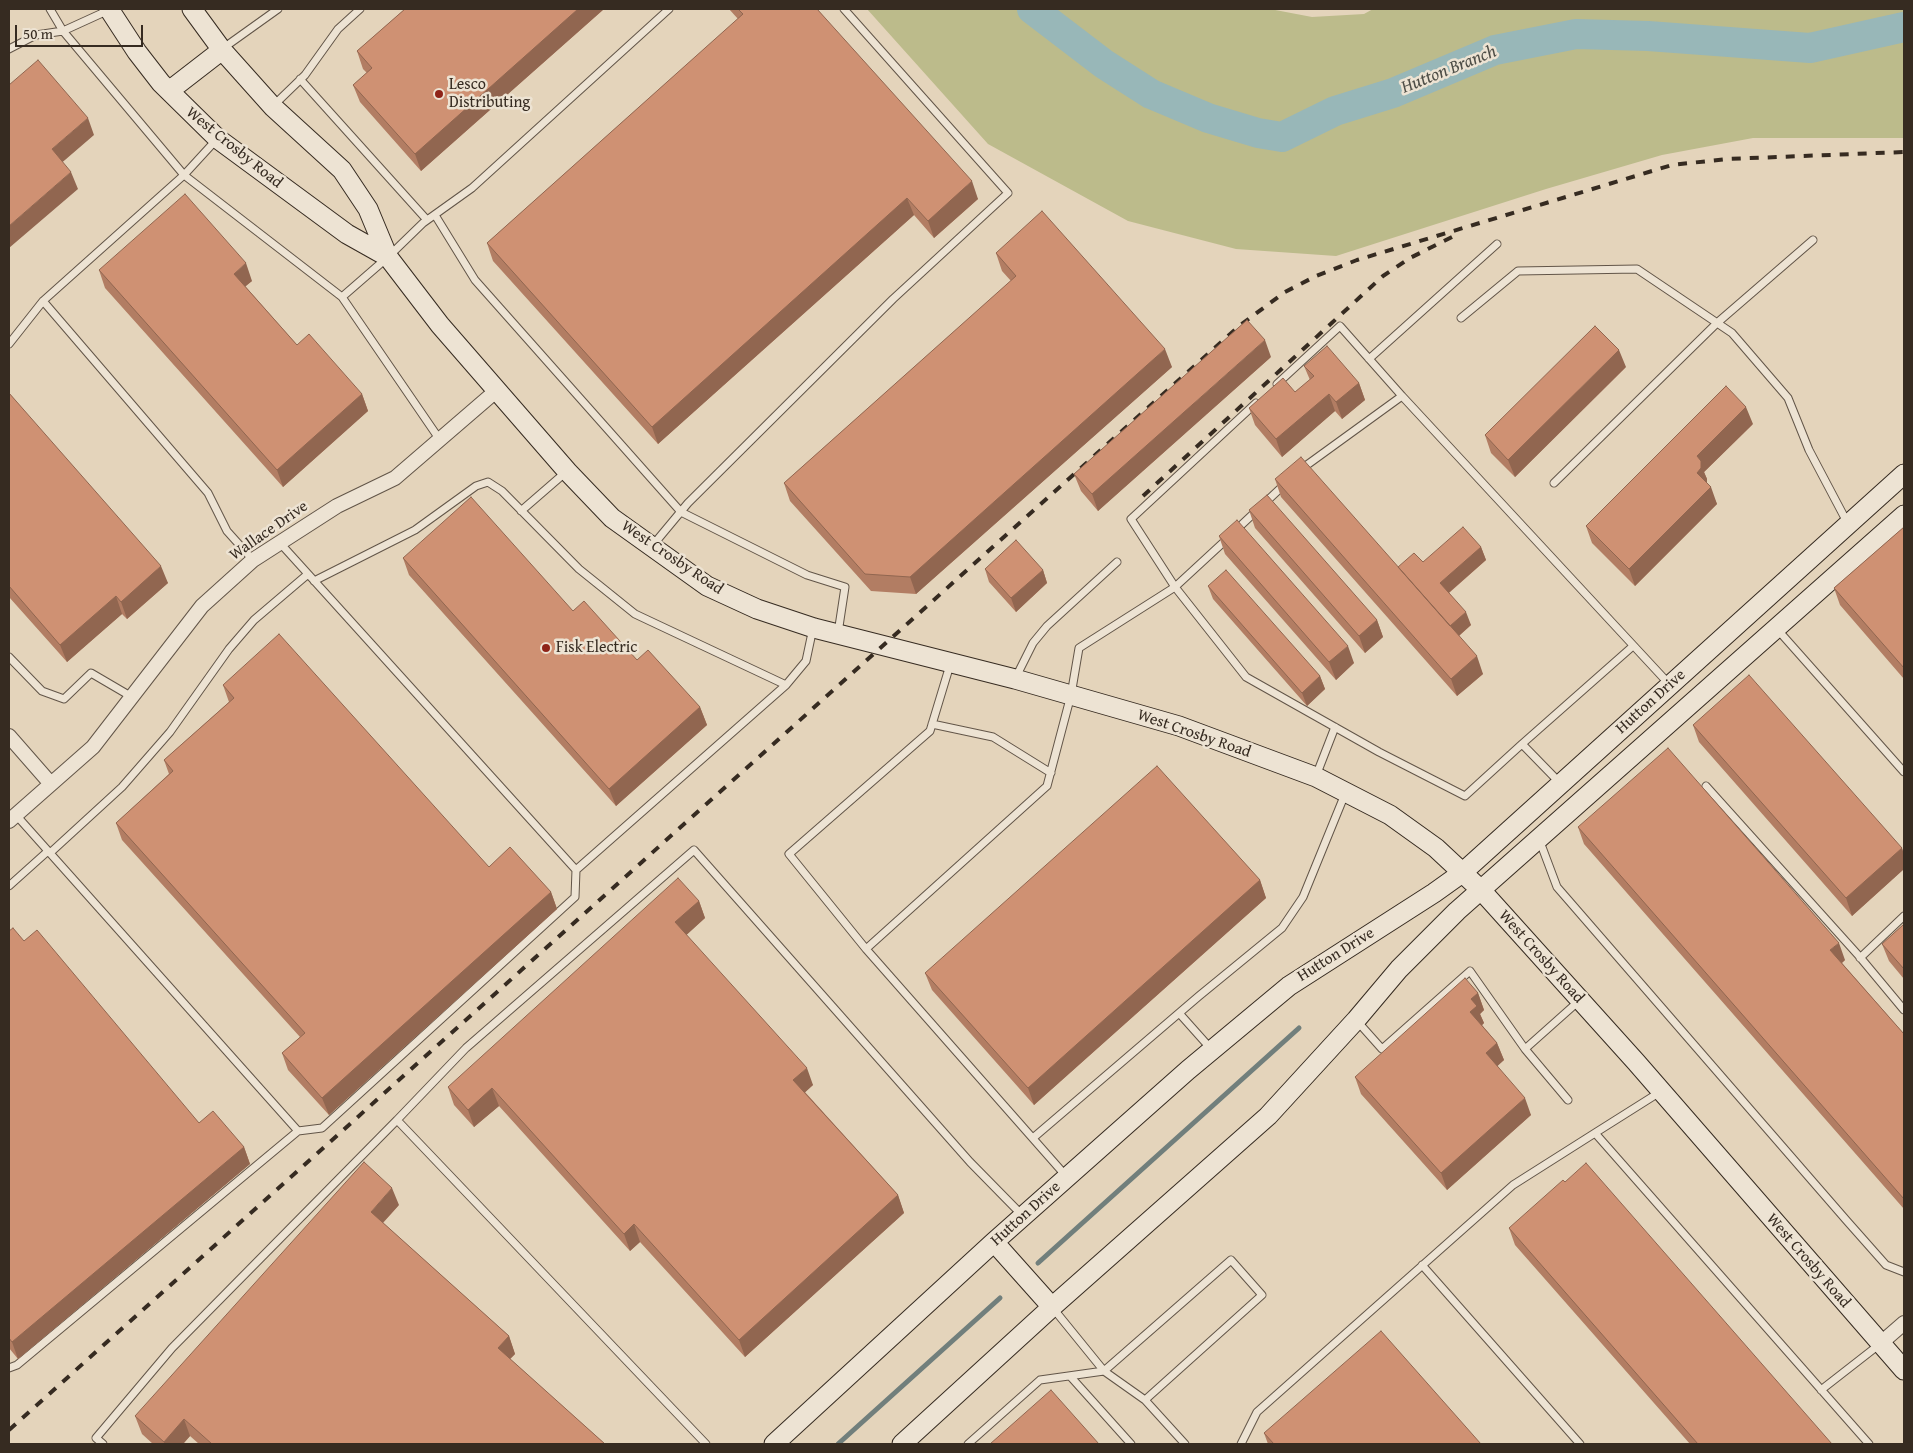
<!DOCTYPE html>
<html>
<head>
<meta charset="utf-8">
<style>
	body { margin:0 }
	#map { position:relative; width:1913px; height:1453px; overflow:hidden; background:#e4d4bb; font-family:"Gentium Book Plus",serif }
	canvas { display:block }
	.frame { position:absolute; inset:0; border:10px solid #362b21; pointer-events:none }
	.scale { position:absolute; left:15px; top:25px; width:128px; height:22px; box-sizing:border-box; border:2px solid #362b21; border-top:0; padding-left:6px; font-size:15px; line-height:18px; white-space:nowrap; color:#362b21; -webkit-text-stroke:4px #ede3d3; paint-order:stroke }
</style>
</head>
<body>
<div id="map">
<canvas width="1913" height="1453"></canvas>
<div class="frame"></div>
<div class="scale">50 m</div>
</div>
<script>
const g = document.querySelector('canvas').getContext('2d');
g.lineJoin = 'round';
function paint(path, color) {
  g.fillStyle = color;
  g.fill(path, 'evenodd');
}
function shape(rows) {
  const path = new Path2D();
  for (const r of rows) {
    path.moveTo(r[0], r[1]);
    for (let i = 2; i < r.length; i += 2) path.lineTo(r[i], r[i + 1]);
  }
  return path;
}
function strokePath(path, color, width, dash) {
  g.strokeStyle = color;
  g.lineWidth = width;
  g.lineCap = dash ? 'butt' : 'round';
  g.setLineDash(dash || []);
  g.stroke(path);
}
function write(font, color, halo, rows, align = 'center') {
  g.font = font + ' "Gentium Book Plus",serif';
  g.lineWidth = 5;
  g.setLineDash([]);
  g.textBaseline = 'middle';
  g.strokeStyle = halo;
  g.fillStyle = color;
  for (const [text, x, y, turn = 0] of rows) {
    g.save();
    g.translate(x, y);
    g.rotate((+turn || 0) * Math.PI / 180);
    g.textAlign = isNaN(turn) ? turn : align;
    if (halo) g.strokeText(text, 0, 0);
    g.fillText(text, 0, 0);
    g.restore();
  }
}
paint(shape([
	[867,9,1270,9,1312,17,1364,14,1373,9,1904,9,1904,138,1753,138,1662,155,1546,189,1336,256,1236,249,1128,221,988,144]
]), '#bcbb8b');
strokePath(shape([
	[1038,1263,1299,1028],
	[838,1444,1000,1298]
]), '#717f7c', 5);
strokePath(shape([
	[1032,9,1104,64,1151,94,1208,118,1258,133,1282,137,1335,111,1393,93,1495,50,1576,34,1648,36,1810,48,1904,27]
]), '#98b7b8', 30);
const lane = shape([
	[109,10,63,31,184,175,342,297,440,440],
	[9,49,36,35,63,31,50,9],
	[222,49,278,9],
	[300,79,427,220],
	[273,106,305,75,338,29,360,9],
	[435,215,475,280,681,512,807,575,845,587,838,633],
	[342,297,388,257,423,223,472,188,669,9],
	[43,301,208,493,227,531,253,560],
	[1461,318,1518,271,1637,269,1732,333,1788,398,1809,450,1847,522],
	[9,344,43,301,184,175,217,139],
	[1369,359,1497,244],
	[1277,384,1340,326,1402,396],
	[1300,470,1402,396,1670,685],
	[1554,483,1717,323,1813,240],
	[521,511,566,472],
	[1236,530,1285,484],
	[1227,539,1175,587,1246,677,1379,752,1465,796,1522,744,1560,783],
	[280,543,576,870,786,685,806,661,813,628],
	[653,545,688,503,893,299,1008,193,844,9],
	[314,581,415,530,476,486,488,482,502,491,579,569,635,614,786,685],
	[1777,629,1904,772],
	[9,657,42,691,64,699,91,673,132,697],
	[1015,679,1033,643,1047,626,1117,562],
	[932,724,993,737,1051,773],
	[1522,744,1633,646],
	[1316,776,1335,727],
	[1706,786,1859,956,1904,1010],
	[1539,839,1557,887,1847,1221,1886,1265,1904,1272],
	[50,853,122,787,170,732,229,649,254,620,308,574],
	[9,886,48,851],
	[866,949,789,854,930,731,950,665],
	[1860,958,1904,916],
	[1179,1013,1212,1050],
	[1357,1021,1382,1049,1470,971,1525,1049,1580,1000],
	[1525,1049,1568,1100],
	[397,1120,466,1048,694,850,970,1162,1023,1216],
	[298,1131,322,1128,575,897,576,870],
	[1595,1133,1660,1092],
	[1033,1138,1199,996,1282,928,1303,897,1345,794],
	[1066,1176,866,949,1047,786,1071,695,1079,648,1175,587,1131,519,1256,403],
	[1422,1265,1580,1444],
	[1052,1307,1104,1371,1145,1400,1185,1444],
	[9,1368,17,1365,298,1131,16,815],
	[1070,1376,1131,1444],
	[1821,1390,1880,1344],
	[103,1444,96,1438,172,1348,397,1120,706,1444],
	[968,1444,1040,1380,1104,1371,1231,1260,1262,1295,1145,1400],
	[1241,1444,1257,1412,1513,1185,1595,1133,1869,1444]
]);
const street = shape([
	[9,736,51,784],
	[9,821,93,747,202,606,253,560,337,506,395,478,496,391],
	[1881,1343,1904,1323]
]);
const secondary = shape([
	[109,9,137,52,161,83,218,139,347,234,388,257],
	[192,9,222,50,273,107,342,170,368,209,388,257,440,325,567,471,612,518,707,586,757,609,814,628,1015,679,1179,726,1316,777,1390,815,1436,848,1481,890,1636,1062,1904,1370],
	[169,91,222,50],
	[994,1242,1052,1307],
	[774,1444,994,1242,1188,1070,1289,986,1434,893,1462,873,1904,474],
	[902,1444,1052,1307,1268,1116,1356,1020,1399,969,1457,911,1904,515]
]);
strokePath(lane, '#625548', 9);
strokePath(street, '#625548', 16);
strokePath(secondary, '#362b21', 21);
strokePath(lane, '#ede3d3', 7);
strokePath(street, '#ede3d3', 14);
strokePath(secondary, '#ede3d3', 19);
strokePath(shape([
	[1143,496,1383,276,1410,258,1452,237],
	[9,1430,1239,326,1285,292,1316,276,1357,260,1672,165,1727,159,1904,152]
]), '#362b21', 4, [9, 9]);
paint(shape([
	[405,9,604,9,421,171,360,102,353,85,367,73,363,69,357,51],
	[729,9,817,9,978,199,934,238,914,215,658,444,493,261,487,243,738,19],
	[996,253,1172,367,916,594,871,591,790,501,784,483,1011,281,1002,271],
	[99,270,252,281,245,286,297,345,362,394,368,411,283,487,105,288],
	[1271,357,1098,511,1081,491,1074,474],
	[1304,366,1359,383,1365,400,1342,419,1335,411,1282,457,1255,425,1249,408,1295,392,1310,380],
	[1626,367,1515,477,1491,453,1485,435],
	[9,393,168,583,127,619,122,614,67,662,9,597],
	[1753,424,1704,472,1707,479,1707,483,1717,504,1635,586,1592,543,1586,526],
	[1275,479,1398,567,1423,562,1481,547,1486,560,1449,593,1471,625,1459,636,1483,674,1457,696,1281,497],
	[1249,510,1377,620,1383,637,1365,653,1255,528],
	[1904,527,1904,679,1840,605,1834,588],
	[1219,536,1354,663,1336,680,1225,554],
	[403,558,573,611,700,707,707,725,616,806,409,575],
	[985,569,1043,570,1047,583,1016,612,989,582],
	[1208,586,1320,676,1325,689,1307,706,1213,599],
	[223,685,489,867,551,892,557,909,329,1115,288,1070,282,1053,300,1037,122,840,116,823,169,774,164,760,229,702],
	[1693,725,1902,848,1904,855,1904,869,1852,916,1699,742],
	[1578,827,1845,960,1842,963,1904,1034,1904,1209,1584,844],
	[1260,880,1266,898,1034,1105,932,990,925,973],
	[699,901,705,918,686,935,813,1085,805,1092,898,1195,904,1213,745,1357,640,1242,630,1251,499,1106,474,1127,454,1105,448,1087],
	[1904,924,1904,979,1889,961,1882,944],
	[9,931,24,941,199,1123,244,1147,250,1164,18,1359,9,1348],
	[1478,993,1484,1010,1480,1014,1484,1023,1482,1025,1497,1043,1504,1060,1497,1066,1531,1115,1447,1190,1361,1094,1355,1077],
	[399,1205,383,1223,509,1336,515,1354,510,1359,605,1444,199,1444,190,1436,183,1444,153,1444,142,1434,135,1416],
	[1509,1228,1832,1444,1690,1444,1515,1245],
	[1264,1433,1481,1444,1268,1444]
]), '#b27d63');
paint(shape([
	[578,9,604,9,421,171,415,154],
	[88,118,94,135,58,166,52,149],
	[71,172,78,189,9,248,9,226],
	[972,181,978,199,934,238,928,221],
	[907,198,914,215,658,444,652,427],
	[246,263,252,281,240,291,234,274],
	[1265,340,1271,357,1098,511,1092,494],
	[1165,349,1172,367,916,594,910,577],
	[1619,350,1626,367,1515,477,1508,460],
	[1359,383,1365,400,1342,419,1336,402],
	[362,394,368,411,283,487,277,470],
	[1329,394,1335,411,1282,457,1276,439],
	[1746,407,1753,424,1704,472,1707,479,1707,485,1697,473,1697,456],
	[1711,487,1717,504,1635,586,1629,569],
	[1481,547,1486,560,1445,596,1440,583],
	[161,566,168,583,127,619,121,602],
	[1043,570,1047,583,1016,612,1011,598],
	[116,596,122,614,67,662,60,645],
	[1466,612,1471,625,1454,640,1449,627],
	[1377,620,1383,637,1365,653,1359,636],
	[1348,646,1354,663,1336,680,1329,662],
	[1477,656,1483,674,1457,696,1451,679],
	[1320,676,1325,689,1307,706,1302,693],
	[700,707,707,725,616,806,609,789],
	[1902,848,1904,855,1904,869,1852,916,1846,898],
	[1260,880,1266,898,1034,1105,1028,1088],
	[551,892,557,909,329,1115,322,1098],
	[699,901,705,918,681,940,675,922],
	[1839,943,1845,960,1837,967,1830,950],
	[1478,993,1484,1010,1480,1014,1484,1023,1477,1030,1470,1012,1471,999],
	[1497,1043,1504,1060,1492,1071,1486,1053],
	[807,1068,813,1085,800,1097,793,1080],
	[492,1088,499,1106,474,1127,468,1110],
	[1525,1098,1531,1115,1447,1190,1441,1173],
	[244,1147,250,1164,18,1359,12,1342],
	[392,1188,399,1205,377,1229,371,1212],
	[898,1195,904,1213,745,1357,739,1340],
	[634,1224,640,1242,630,1251,624,1234],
	[509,1336,515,1354,504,1365,498,1348],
	[184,1419,190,1436,183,1444,164,1444,164,1442]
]), '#916650');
const building = shape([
	[405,9,578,9,415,154,353,85,372,68,357,51,405,9],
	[738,9,817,9,972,181,928,221,907,198,652,427,487,243,743,14,738,9],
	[38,60,88,118,52,149,71,172,9,226,9,85,38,60],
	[185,194,246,263,234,274,297,345,309,334,362,394,277,470,99,270,185,194],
	[1042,211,1165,349,910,577,865,574,784,483,1016,276,996,253,1042,211],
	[1247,320,1265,340,1092,494,1074,474,1247,320],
	[1595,326,1619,350,1508,460,1485,435,1595,326],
	[1327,346,1359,383,1336,402,1329,394,1276,439,1249,408,1283,378,1295,392,1314,376,1304,366,1327,346],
	[1726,386,1746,407,1697,456,1701,461,1701,468,1697,473,1711,487,1629,569,1586,526,1726,386],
	[9,393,161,566,121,602,116,596,60,645,9,586,9,393],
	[1301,457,1477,656,1451,679,1275,479,1301,457],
	[1267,495,1377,620,1359,636,1249,510,1267,495],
	[471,497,573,611,584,601,637,660,648,650,700,707,609,789,403,558,471,497],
	[1237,520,1348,646,1329,662,1219,536,1237,520],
	[1463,527,1481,547,1440,583,1466,612,1450,626,1398,567,1414,553,1423,562,1463,527],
	[1904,527,1904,668,1834,588,1904,527],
	[1016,540,1043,570,1011,598,985,569,1016,540],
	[1226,570,1320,676,1302,693,1208,586,1226,570],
	[279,634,489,867,510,847,551,892,322,1098,282,1053,305,1033,116,823,173,771,164,760,234,698,223,685,279,634],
	[1749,675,1902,848,1846,898,1693,725,1749,675],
	[1668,748,1839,943,1830,950,1904,1034,1904,1199,1578,827,1668,748],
	[1157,766,1260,880,1028,1088,925,973,1157,766],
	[678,878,699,901,675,922,807,1068,793,1080,898,1195,739,1340,634,1224,624,1234,492,1088,468,1110,448,1087,678,878],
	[1904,924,1904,969,1882,944,1904,924],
	[13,928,24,941,37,930,199,1123,213,1111,244,1147,12,1342,9,1338,9,931,13,928],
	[1465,978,1478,993,1471,999,1477,1006,1470,1012,1497,1043,1486,1053,1525,1098,1441,1173,1355,1077,1465,978],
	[364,1162,392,1188,371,1212,509,1336,498,1348,605,1444,212,1444,184,1419,164,1442,135,1416,364,1162],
	[1586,1163,1832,1444,1698,1444,1509,1228,1563,1180,1565,1182,1586,1163],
	[1381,1331,1481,1444,1274,1444,1264,1433,1381,1331],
	[1051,1390,1099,1444,990,1444,1051,1390]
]);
paint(building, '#cf9173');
strokePath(building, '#916650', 1);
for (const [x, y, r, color] of [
	[439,94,5,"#8f2418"],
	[546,648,5,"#8f2418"]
]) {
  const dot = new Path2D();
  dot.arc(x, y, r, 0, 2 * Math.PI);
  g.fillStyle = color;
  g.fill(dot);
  strokePath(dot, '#ede3d3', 2);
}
write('16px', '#362b21', '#ede3d3', [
	["Lesco",449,85],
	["Distributing",449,103],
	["Fisk Electric",556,648]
], 'left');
write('16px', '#362b21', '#ede3d3', [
	["West Crosby Road",234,148,39],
	["Wallace Drive",269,531,-35],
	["West Crosby Road",672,558,34],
	["Hutton Drive",1651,702,-42],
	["West Crosby Road",1194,734,19],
	["Hutton Drive",1336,955,-32],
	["West Crosby Road",1541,957,48],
	["Hutton Drive",1026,1214,-42],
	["West Crosby Road",1808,1261,49]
]);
write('italic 18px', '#4e4e47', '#ede3d3', [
	["Hutton Branch",1449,70,-22]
]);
</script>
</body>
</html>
